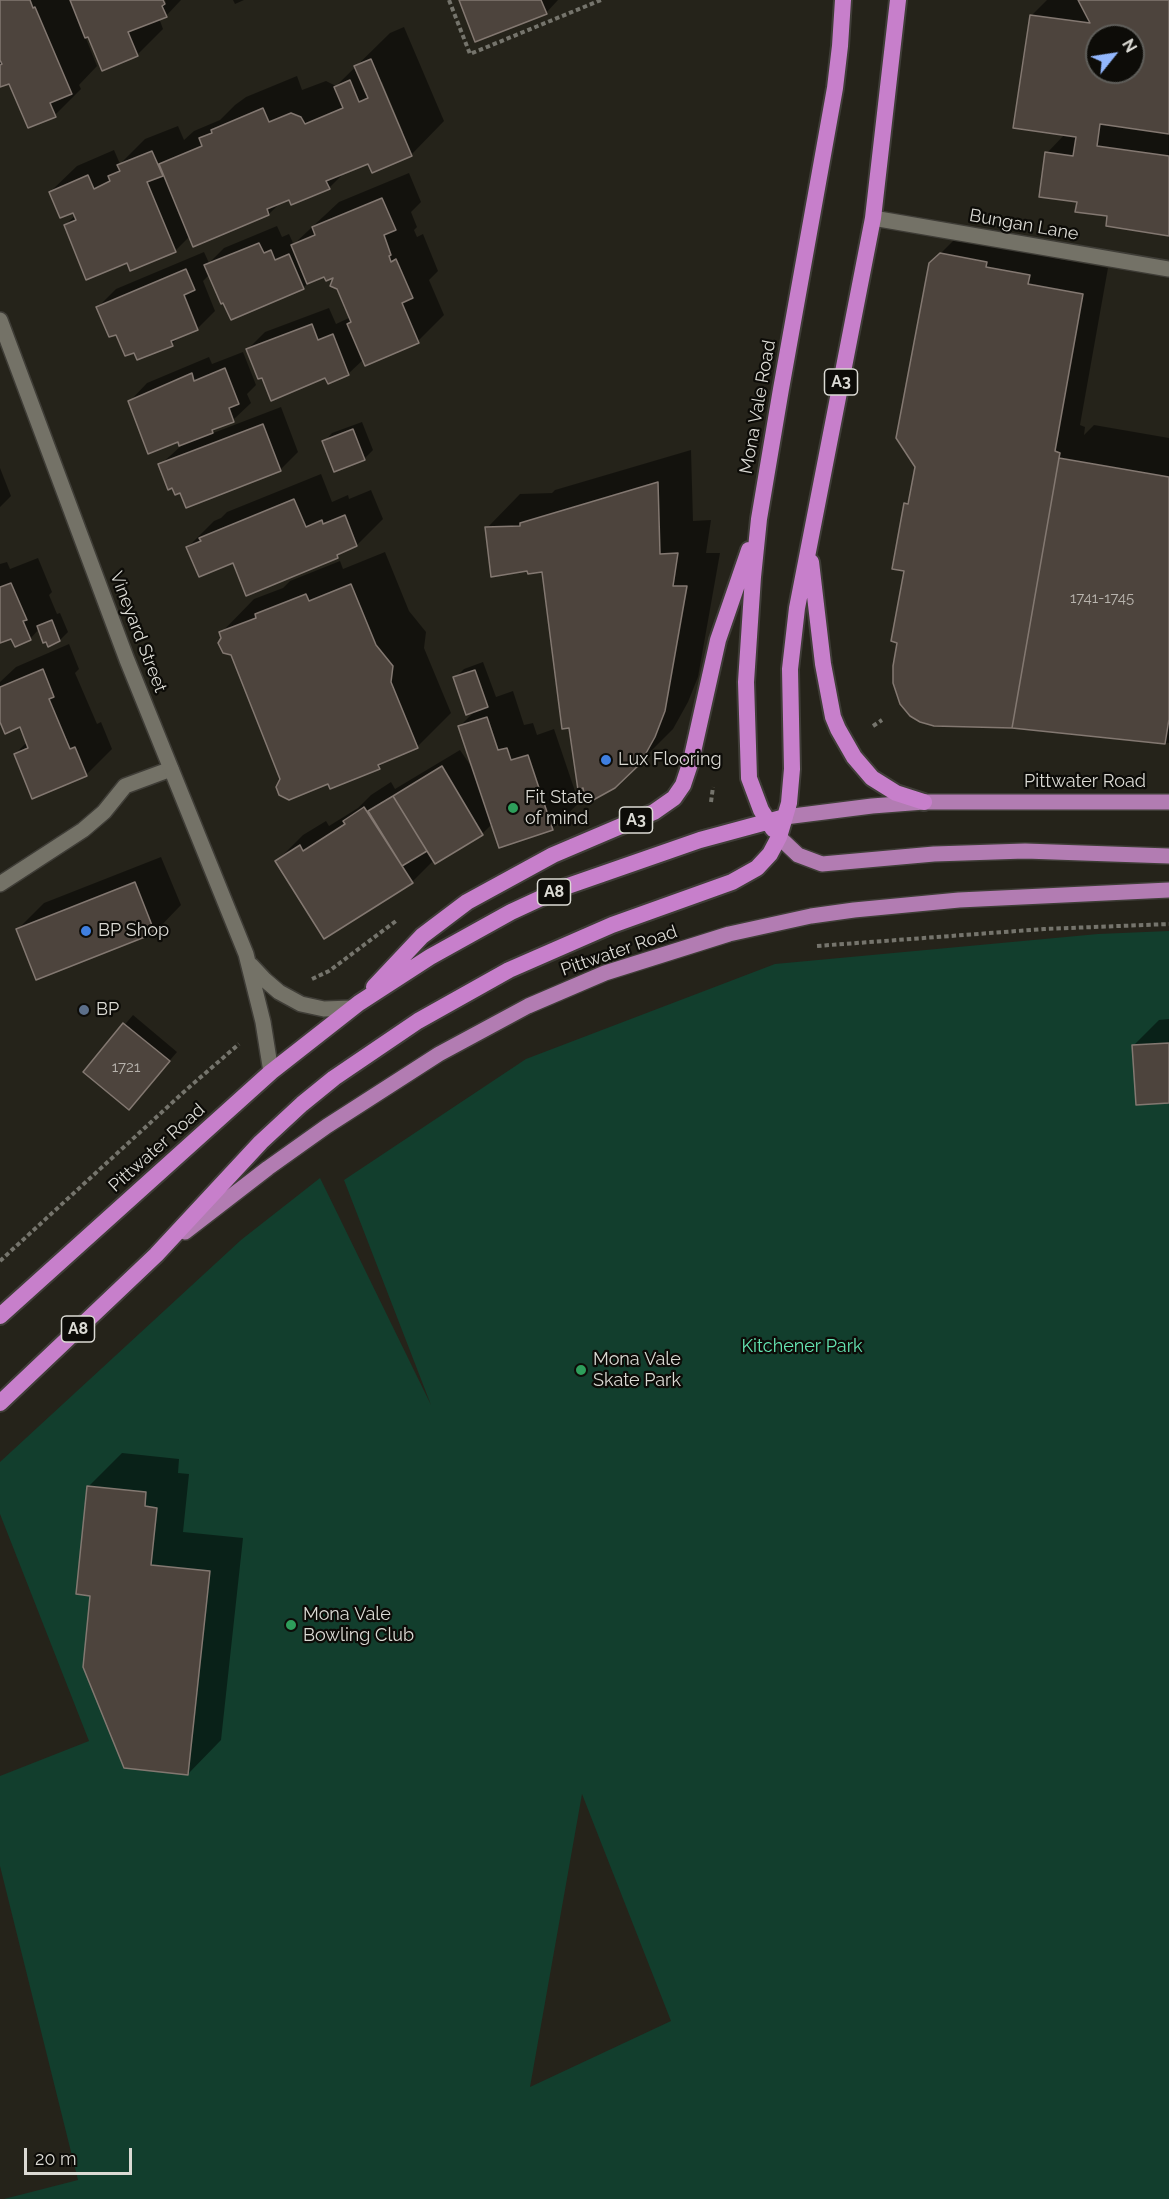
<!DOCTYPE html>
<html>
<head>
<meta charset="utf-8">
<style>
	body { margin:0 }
	#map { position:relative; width:1169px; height:2199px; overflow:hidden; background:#25231a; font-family:Raleway,sans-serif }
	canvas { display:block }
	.north { position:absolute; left:1085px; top:24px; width:60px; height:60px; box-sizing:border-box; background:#0d0c08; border:2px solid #5f5e5a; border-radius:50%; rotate:60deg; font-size:16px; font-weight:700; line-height:24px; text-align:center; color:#dbdad4 }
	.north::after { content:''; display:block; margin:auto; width:21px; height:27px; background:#92b7fd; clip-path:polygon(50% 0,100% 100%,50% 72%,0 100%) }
	.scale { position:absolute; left:24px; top:2148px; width:108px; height:27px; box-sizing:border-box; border:3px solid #dbdad4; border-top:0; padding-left:8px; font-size:18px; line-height:21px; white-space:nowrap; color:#dbdad4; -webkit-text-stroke:4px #0d0c08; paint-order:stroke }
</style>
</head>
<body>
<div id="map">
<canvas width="1169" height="2199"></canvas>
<div class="north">N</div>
<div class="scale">20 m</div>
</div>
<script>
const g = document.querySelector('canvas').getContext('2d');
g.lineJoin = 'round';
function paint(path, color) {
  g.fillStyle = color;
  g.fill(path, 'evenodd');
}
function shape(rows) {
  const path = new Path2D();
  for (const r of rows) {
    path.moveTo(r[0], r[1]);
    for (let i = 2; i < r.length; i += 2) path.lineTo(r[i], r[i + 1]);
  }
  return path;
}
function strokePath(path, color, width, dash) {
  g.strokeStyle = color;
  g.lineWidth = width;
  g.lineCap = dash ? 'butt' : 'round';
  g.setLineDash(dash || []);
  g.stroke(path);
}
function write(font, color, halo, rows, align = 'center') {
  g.font = font + ' Raleway,sans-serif';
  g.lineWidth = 4.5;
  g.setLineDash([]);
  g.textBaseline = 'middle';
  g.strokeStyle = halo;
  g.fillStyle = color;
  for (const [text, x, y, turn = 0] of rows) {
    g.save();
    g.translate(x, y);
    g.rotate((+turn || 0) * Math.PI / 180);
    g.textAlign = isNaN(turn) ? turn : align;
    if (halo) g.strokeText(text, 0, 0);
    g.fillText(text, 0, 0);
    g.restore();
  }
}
paint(shape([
	[1169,931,1169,2199,4,2199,78,2180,0,1866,0,1776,89,1741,0,1514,0,1462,241,1240,320,1178,431,1405,344,1180,526,1059,775,964,1098,934],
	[582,1794,671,2021,530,2087]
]), '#123e2d');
paint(shape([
	[0,0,69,0,72,7,75,6,72,0,161,0,163,3,166,3,165,0,181,0,166,16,159,18,163,29,137,55,89,35,85,36,97,66,79,85,81,89,55,115,10,82,0,83,0,63,2,61,0,56],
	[233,0,244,0,235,4],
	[460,0,558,0,546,13],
	[1047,0,1169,0,1169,234,1109,215,1078,201,1047,153,1065,134,1031,16],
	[1097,36,1133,36,1133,72,1097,72],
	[404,27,444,121,411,155,369,162,345,172,329,188,281,202,269,214,190,236,175,251,128,261,65,225,76,215,50,192,77,166,114,150,120,164,145,139,178,126,184,140,194,131,220,120,235,105,246,97,297,76,302,90,326,81,336,86,390,33],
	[382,82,403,132,400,132,380,85],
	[409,173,421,202,411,212,417,227,414,230,417,237,423,234,438,271,429,280,444,315,418,341,364,359,348,374,326,377,262,376,248,349,265,332,329,308,336,324,351,317,336,275,325,275,309,282,303,288,224,301,210,274,203,281,215,311,197,329,181,335,172,344,135,351,117,333,98,307,116,289,204,252,209,263,224,248,277,226,282,237,289,234,293,243,295,243,339,202],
	[957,237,1055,249,1054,258,1108,268,1080,425,1085,427,1084,435,1094,425,1169,438,1169,743,1012,727,899,642,906,569,906,504,910,499,917,467,930,264],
	[243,352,256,385,247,394,251,403,233,420,216,427,208,435,281,407,298,452,280,470,181,491,160,465,181,446,179,440,130,401,147,383,209,357,212,364],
	[362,422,373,450,364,459,324,442,332,433],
	[691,450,693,521,711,520,706,553,720,553,698,677,688,702,673,729,639,763,543,570,487,528,520,494,552,493,555,490],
	[0,468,11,496,0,507],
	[321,474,332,502,348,495,349,499,371,490,383,519,357,545,344,550,337,557,234,561,188,547,214,521,221,518,227,512],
	[385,552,409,611,426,632,424,648,451,713,417,747,387,759,379,767,328,782,282,779,232,654,221,633,254,599,283,588,290,581,340,561,343,569],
	[38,558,52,592,49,595,57,614,60,613,68,632,60,640,39,629,30,639,12,637,0,642,0,564,7,562,10,569],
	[69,644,79,669,75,673,97,724,101,722,112,749,86,775,15,754,27,742,20,725,0,718,0,682,16,667],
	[483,662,496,697,513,691,524,725,533,723,537,735,554,729,579,803,552,829,492,824,482,834,434,860,412,882,277,861,303,835,326,821,329,826,358,808,371,795,391,782,395,789,460,750,475,772,460,726,476,710,455,678,464,669],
	[161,857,181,905,155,932,37,978,18,929,44,903],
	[133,1015,177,1052,129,1108,85,1071],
	[1169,1019,1169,1101,1133,1046,1159,1020],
	[122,1453,179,1459,178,1473,189,1474,183,1532,243,1538,221,1740,188,1774,92,1594,89,1486]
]), '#0007');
const building = shape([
	[0,0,30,0,33,8,35,7,72,94,50,103,56,117,28,128,9,84,0,87,0,65,2,64,0,60,0,0],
	[70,0,163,0,165,4,162,6,167,17,128,32,138,56,102,71,88,37,85,38,70,0],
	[459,0,541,0,547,14,475,42,459,0],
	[1078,0,1169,0,1169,134,1100,124,1097,146,1169,156,1169,236,1106,226,1107,216,1075,212,1077,202,1039,197,1045,152,1073,156,1076,137,1013,128,1030,15,1090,23,1078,0],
	[1097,36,1133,36,1133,72,1097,72,1097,36],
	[371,59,412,156,372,173,368,164,326,181,330,189,291,205,289,200,267,209,269,215,193,247,159,164,202,146,199,138,212,133,211,130,263,108,269,122,291,113,301,117,305,124,343,108,334,87,350,80,359,102,368,98,354,66,371,59],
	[152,151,163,176,147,182,176,252,130,271,127,263,86,280,64,225,76,220,73,213,60,218,49,192,88,175,94,189,110,181,108,176,120,171,117,165,152,151],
	[382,198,396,230,384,235,391,255,389,256,391,262,396,259,413,298,402,303,419,343,365,366,347,324,351,322,337,289,330,286,333,278,326,281,324,277,307,284,291,245,315,235,312,227,382,198],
	[259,243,264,253,271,250,275,260,289,254,304,289,231,320,223,303,221,304,204,265,259,243],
	[940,253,987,262,986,267,1030,275,1028,284,1083,294,1055,451,1060,453,1059,458,1012,728,934,726,920,722,910,716,900,704,893,683,893,666,897,643,891,641,904,571,892,569,904,503,908,504,915,467,896,438,929,263,940,253],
	[186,269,195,290,184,295,198,330,171,341,173,346,137,360,134,353,125,356,116,335,109,337,96,307,186,269],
	[312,324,318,340,333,334,349,375,328,384,325,378,271,401,262,378,258,379,246,349,312,324],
	[225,368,239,404,229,408,234,422,212,430,213,433,179,446,178,442,148,454,128,401,192,373,194,381,225,368],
	[263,424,281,471,186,508,180,493,175,495,172,488,168,490,158,464,263,424],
	[353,429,365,460,334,472,322,441,353,429],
	[1059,458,1169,477,1169,719,1165,744,1012,728,1059,458],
	[658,482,660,554,678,553,673,586,687,586,665,711,655,737,640,764,615,788,586,804,583,788,578,790,569,728,562,729,542,572,528,574,527,571,491,577,485,527,520,526,520,523,658,482],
	[294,499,306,527,322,520,323,524,345,515,357,546,337,555,338,558,246,596,233,563,199,577,186,547,201,541,199,538,294,499],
	[11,583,27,620,23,621,31,640,15,647,11,639,0,643,0,587,11,583],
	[351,584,376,645,393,666,391,682,418,748,378,765,380,769,330,789,328,784,289,800,279,795,276,787,280,779,231,655,223,653,218,643,221,638,219,632,256,618,255,614,306,594,309,601,351,584],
	[52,620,60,641,48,647,46,642,43,643,37,626,52,620],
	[43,669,54,697,49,699,70,749,75,747,87,776,32,799,14,754,28,748,20,727,5,734,0,722,0,687,43,669],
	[475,670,488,707,466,715,453,677,475,670],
	[487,717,498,750,507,748,511,760,528,755,553,830,499,848,458,726,487,717],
	[442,766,483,835,435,864,393,796,442,766],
	[393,796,427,851,402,866,368,811,393,796],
	[364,807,413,883,324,939,275,861,300,845,303,851,345,824,343,821,364,807],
	[135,882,155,933,36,980,16,929,135,882],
	[123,1023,170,1061,129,1110,83,1072,123,1023],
	[1169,1043,1169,1103,1136,1105,1132,1045,1169,1043],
	[87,1486,146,1492,145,1506,157,1508,151,1565,210,1571,188,1775,124,1768,83,1667,90,1596,76,1594,87,1486]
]);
paint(building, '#4d443d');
strokePath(building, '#837871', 1.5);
const service = shape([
	[0,884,83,830,104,812,125,786,171,769]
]);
const minor = shape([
	[873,218,1169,269],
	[0,320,127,660,246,954,263,1022,271,1072],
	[251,965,265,980,279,992,301,1004,324,1009,352,1008]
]);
const primary = shape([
	[785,817,872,806,924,802,1169,802],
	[779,837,798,855,822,864,934,854,1025,851,1169,856],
	[185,1232,268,1168,327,1126,439,1054,528,1006,605,973,729,934,811,916,854,910,959,900,1169,890]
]);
const trunk = shape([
	[811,562,823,664,833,717,838,729,854,757,872,778,896,793,924,802],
	[773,829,761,810,749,778,746,682,753,577,759,519,781,389,835,88,840,46,843,0],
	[374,987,422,936,467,902,553,855,654,812,674,798,683,785,691,761,718,640,749,550],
	[0,1316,271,1072,359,1003,430,957,511,912,565,887,700,840,785,817],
	[0,1403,156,1255,261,1142,302,1104,334,1078,418,1021,509,970,612,925,732,882,757,868,770,854,779,837,789,803,792,769,790,669,797,608,873,218,898,0]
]);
strokePath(service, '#3f3d37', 18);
strokePath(minor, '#3f3d37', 18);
strokePath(primary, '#3f3d37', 18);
strokePath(trunk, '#3f3d37', 20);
strokePath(shape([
	[449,0,470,54,601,0],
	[873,726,882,720],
	[711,802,713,787],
	[817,946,1044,929,1169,924],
	[312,979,329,971,396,921],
	[0,1261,187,1089,239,1044]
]), '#75746c', 4, [4.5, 3]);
strokePath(service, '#747267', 15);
strokePath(minor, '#747267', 15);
strokePath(primary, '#b27cb2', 15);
strokePath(trunk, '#c77fcb', 16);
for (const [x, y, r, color] of [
	[606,760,6,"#3f7fe0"],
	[513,808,6,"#2e9e5b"],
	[86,931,6,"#3f7fe0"],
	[84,1010,6,"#5c6f8a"],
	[581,1370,6,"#2e9e5b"],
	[291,1625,6,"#2e9e5b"]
]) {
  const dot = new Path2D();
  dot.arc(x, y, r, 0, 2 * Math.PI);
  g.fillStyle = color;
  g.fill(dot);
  strokePath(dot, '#0d0c08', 2);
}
write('15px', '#b8b4ae', null, [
	["1741-1745",1102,598],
	["1721",126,1067]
]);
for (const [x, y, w] of [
	[841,382,33],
	[636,820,33],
	[554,892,33],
	[78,1329,33]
]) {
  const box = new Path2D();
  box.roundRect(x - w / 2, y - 13, w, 26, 4.5);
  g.fillStyle = '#0d0c08';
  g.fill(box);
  strokePath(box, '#dbdad4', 1.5);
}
write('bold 16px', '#dbdad4', null, [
	["A3",841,382],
	["A3",636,820],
	["A8",554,892],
	["A8",78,1329]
]);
write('18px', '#dbdad4', '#0d0c08', [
	["Bungan Lane",1024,225,10],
	["Mona Vale Road",758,407,-80],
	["Vineyard Street",138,632,69],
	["Pittwater Road",1085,782],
	["Pittwater Road",619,951,-19],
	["Pittwater Road",157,1148,-42]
]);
write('18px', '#dbdad4', '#0d0c08', [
	["Lux Flooring",618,760],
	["Fit State",525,798],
	["of mind",525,819],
	["BP Shop",98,931],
	["BP",96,1010],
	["Mona Vale",593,1360],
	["Skate Park",593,1381],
	["Mona Vale",303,1615],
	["Bowling Club",303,1636]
], 'left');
write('18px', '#65e6b3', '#0d0c08', [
	["Kitchener Park",802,1347]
]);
</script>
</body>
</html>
